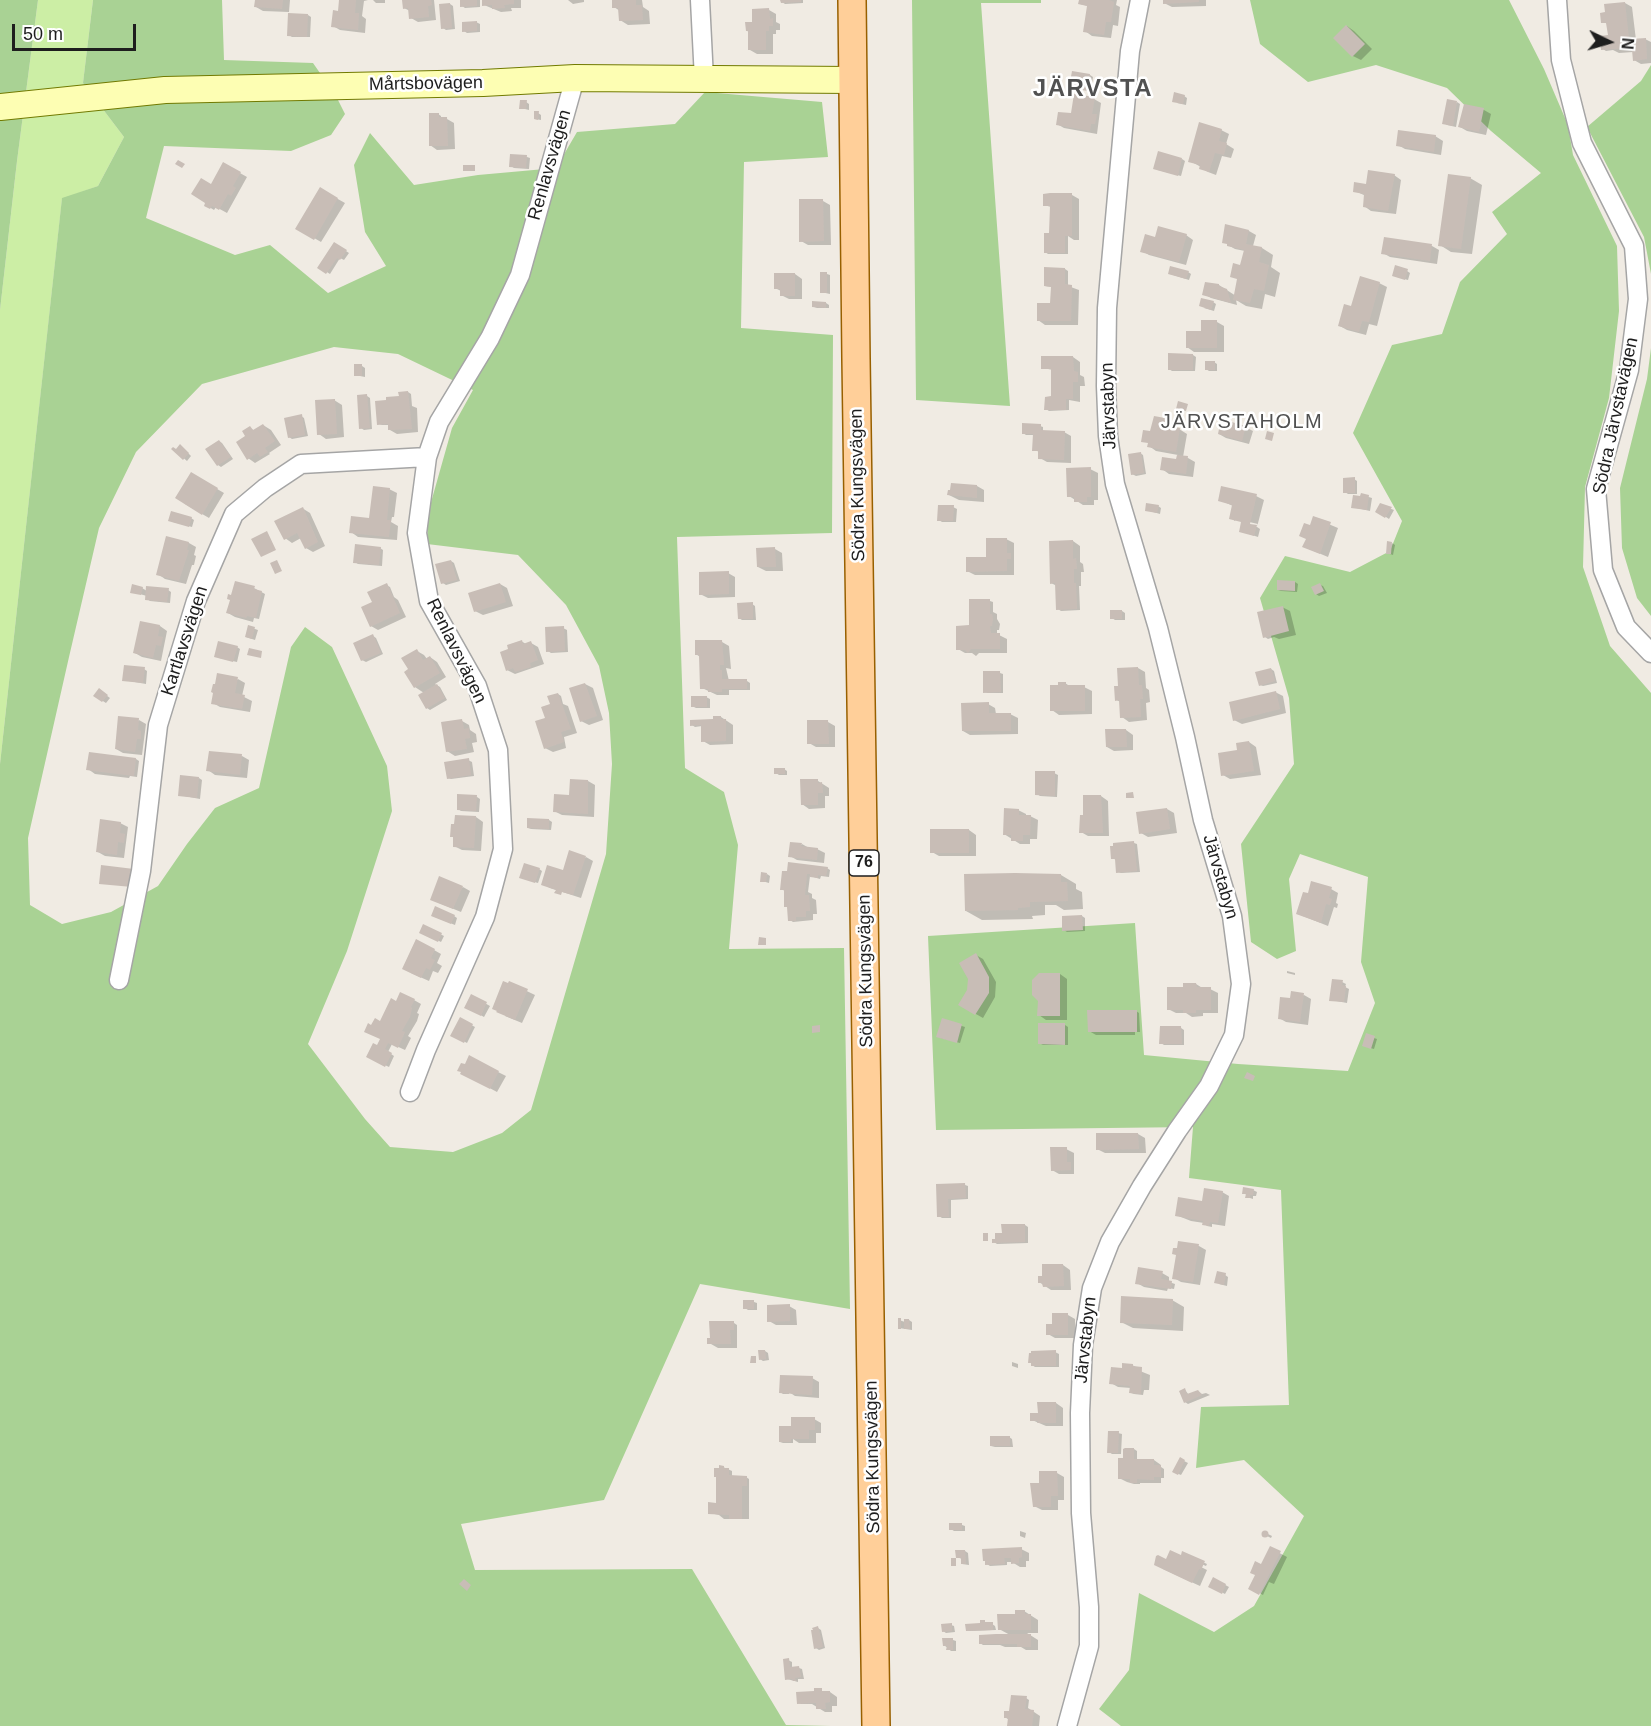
<!DOCTYPE html>
<html>
<head>
<meta charset="utf-8">
<style>
	body { margin:0 }
	#map { position:relative; width:1651px; height:1726px; overflow:hidden; background:#f0ebe3; font-family:Arial,sans-serif }
	canvas { display:block }
	.north { position:absolute; left:1579px; top:12px; width:60px; height:60px; -webkit-text-stroke:4px #fff; paint-order:stroke; rotate:95deg; font-size:16px; font-weight:700; line-height:24px; text-align:center; color:#1e1e1e }
	.north::after { content:''; display:block; margin:auto; width:21px; height:27px; background:#1e1e1e; clip-path:polygon(50% 0,100% 100%,50% 72%,0 100%) }
	.scale { position:absolute; left:12px; top:24px; width:124px; height:27px; box-sizing:border-box; border:3px solid #1e1e1e; border-top:0; padding-left:8px; font-size:18px; line-height:21px; white-space:nowrap; color:#1e1e1e; -webkit-text-stroke:4px #fff; paint-order:stroke }
</style>
</head>
<body>
<div id="map">
<canvas width="1651" height="1726"></canvas>
<div class="north">N</div>
<div class="scale">50 m</div>
</div>
<script>
const g = document.querySelector('canvas').getContext('2d');
g.lineJoin = 'round';
function paint(path, color) {
  g.fillStyle = color;
  g.fill(path, 'evenodd');
}
function shape(rows) {
  const path = new Path2D();
  for (const r of rows) {
    if (r.length === 3) {
      path.moveTo(r[0] + r[2], r[1]);
      path.arc(r[0], r[1], r[2], 0, 2 * Math.PI);
      continue;
    }
    path.moveTo(r[0], r[1]);
    for (let i = 2; i < r.length; i += 2) path.lineTo(r[i], r[i + 1]);
  }
  return path;
}
function strokePath(path, color, width, dash) {
  g.strokeStyle = color;
  g.lineWidth = width;
  g.lineCap = dash ? 'butt' : 'round';
  g.setLineDash(dash || []);
  g.stroke(path);
}
function write(font, color, halo, rows, align = 'center') {
  g.font = font + ' Arial,sans-serif';
  g.lineWidth = 5;
  g.setLineDash([]);
  g.textBaseline = 'middle';
  g.strokeStyle = halo;
  g.fillStyle = color;
  for (const [text, x, y, turn = 0] of rows) {
    g.save();
    g.translate(x, y);
    g.rotate((+turn || 0) * Math.PI / 180);
    g.textAlign = isNaN(turn) ? turn : align;
    if (halo) g.strokeText(text, 0, 0);
    g.fillText(text, 0, 0);
    g.restore();
  }
}
paint(shape([
	[38,0,93,0,83,83,124,137,98,186,62,199,0,764,0,310,17,161]
]), '#cceea5');
paint(shape([
	[0,0,38,0,17,161,0,310],
	[93,0,222,0,224,60,313,63,336,96,345,114,331,135,291,151,164,146,146,218,235,255,270,245,328,293,386,266,365,232,354,165,370,133,414,185,478,175,556,168,577,132,675,124,705,92,822,102,828,157,744,162,741,328,833,335,832,533,677,537,685,768,724,792,738,845,729,949,844,948,850,1309,700,1284,604,1500,461,1524,475,1570,692,1569,786,1725,831,1726,0,1726,0,764,62,198,98,186,124,137,83,83],
	[334,347,398,354,473,390,452,428,428,513,427,544,518,555,566,605,599,666,609,713,612,764,606,854,531,1110,502,1133,453,1152,390,1147,365,1119,308,1044,347,951,392,811,387,766,332,647,305,627,291,647,259,788,215,808,187,844,158,886,111,912,62,924,30,905,28,838,69,657,99,528,136,452,202,384],
	[912,0,1041,0,1041,3,981,3,1010,406,916,400],
	[1250,0,1509,0,1544,69,1568,125,1573,155,1617,246,1619,311,1609,398,1585,487,1583,567,1610,646,1651,693,1651,1726,1121,1726,1099,1709,1129,1670,1139,1593,1214,1632,1254,1606,1304,1516,1244,1460,1196,1468,1201,1407,1289,1405,1281,1190,1189,1178,1193,1127,936,1130,928,936,1135,923,1144,1055,1238,1064,1348,1071,1375,1003,1361,962,1368,877,1300,854,1289,879,1296,951,1277,959,1251,942,1241,844,1294,764,1289,698,1260,598,1285,556,1350,572,1390,551,1402,521,1353,433,1392,345,1442,334,1460,282,1507,234,1492,212,1541,173,1491,131,1447,88,1376,65,1308,82,1260,44],
	[1651,65,1651,274,1644,237,1587,127,1641,81],
	[1651,348,1651,616,1637,598,1622,548,1620,488,1647,379]
]), '#a9d294');
paint(shape([
	[256,0,290,0,289,12,263,11,256,7],
	[341,0,368,0,364,1,362,16,366,19,365,33,340,30,333,26,339,12],
	[373,0,385,0,385,3,376,3],
	[404,0,434,0,436,20,418,22,411,18,410,11,404,8],
	[461,0,480,0,480,7,465,8,462,6],
	[484,0,521,0,521,8,511,8,512,11,501,12,484,5],
	[562,0,584,0,584,2,573,4,568,0],
	[613,0,642,0,643,7,649,11,650,24,628,25,620,20,620,11,614,7],
	[782,0,803,0,803,3,785,4,782,2],
	[1081,0,1117,0,1116,5,1120,7,1118,26,1113,25,1111,38,1092,36,1085,31,1088,6,1080,4],
	[1164,0,1206,0,1206,6,1172,7,1164,3],
	[1625,3,1632,7,1636,40,1645,39,1651,42,1651,63,1641,64,1634,60,1633,52,1619,53,1613,50,1606,51,1603,49,1610,38,1608,24,1603,22],
	[450,4,453,6,455,29,446,30,443,28],
	[769,10,776,14,776,22,780,24,780,30,776,30,776,34,773,34,773,54,757,54,750,50,750,32,747,31],
	[308,15,311,17,310,37,292,37,289,35],
	[476,22,480,24,480,32,467,33,464,31],
	[1347,26,1354,31,1372,49,1361,60,1353,56,1335,38],
	[1090,75,1093,77,1091,91,1071,87],
	[1184,96,1187,98,1186,105,1177,103],
	[1094,99,1101,103,1097,134,1064,128,1057,124],
	[526,102,529,104,529,110,521,108],
	[1457,102,1460,104,1456,127,1447,125,1444,123],
	[1465,106,1484,110,1491,114,1486,135,1467,131,1460,127],
	[538,113,541,115,541,120,535,119],
	[438,114,441,116,441,119,447,119,454,123,455,149,437,150,430,145],
	[1221,130,1229,134,1226,144,1234,149,1231,158,1222,156,1216,175,1208,172,1201,168,1201,167,1190,161],
	[1435,136,1443,141,1441,155,1405,149,1398,145],
	[511,156,527,157,530,158,529,169,514,168,511,166],
	[1182,159,1185,161,1181,176,1158,170],
	[224,164,247,177,227,213,216,207,214,210,206,205,212,186],
	[1394,175,1401,180,1396,214,1371,211,1364,206,1366,196,1355,191],
	[1470,178,1482,185,1472,254,1451,252,1440,245],
	[320,189,345,203,321,242,297,228],
	[1072,195,1079,199,1079,240,1074,240,1068,236,1068,254,1048,254,1045,252,1051,235,1051,207,1044,205],
	[823,201,830,205,831,245,808,245,801,241],
	[1226,225,1249,231,1256,235,1253,246,1262,248,1273,255,1271,267,1280,273,1275,297,1265,294,1262,309,1246,306,1236,300,1237,305,1211,298,1204,294,1219,285,1236,296,1240,267,1245,251,1235,249,1228,245],
	[1186,235,1193,240,1186,265,1149,255,1142,251,1157,239],
	[1385,239,1432,246,1439,250,1437,264,1390,257,1383,253],
	[335,244,349,253,344,260,340,258,330,274,319,267],
	[1065,269,1068,271,1068,286,1079,290,1078,325,1045,325,1038,320,1052,304,1052,287,1045,286],
	[1407,271,1410,273,1408,280,1397,277],
	[1188,272,1191,274,1189,280,1170,274],
	[795,274,802,279,802,299,789,299,781,295,781,291,775,288],
	[827,274,830,275,830,294,821,292],
	[1379,283,1387,287,1377,326,1369,324,1366,335,1347,330,1340,326,1352,307],
	[1213,302,1216,304,1214,311,1204,308],
	[826,303,829,305,829,308,817,308,814,307],
	[1217,322,1224,326,1224,352,1194,352,1187,347,1203,332],
	[1193,355,1196,357,1195,371,1172,371,1169,369],
	[1073,357,1080,362,1080,375,1084,377,1085,386,1080,386,1080,402,1069,400,1069,410,1049,411,1046,409,1057,398,1053,370,1043,368],
	[1214,362,1217,364,1217,371,1209,371,1206,369],
	[362,366,365,368,365,377,355,375],
	[408,392,411,394,412,406,417,408,418,432,397,434,390,430,389,425,382,425,379,424,387,402,400,397,400,393],
	[367,396,370,398,372,429,364,430,361,428],
	[334,400,342,405,344,437,326,439,319,434],
	[301,416,304,418,308,436,292,439,289,437],
	[1164,419,1174,424,1173,428,1179,429,1187,434,1183,457,1188,458,1195,462,1193,477,1169,474,1162,469,1177,461,1178,455,1156,451,1149,446,1151,433],
	[263,425,271,430,281,445,269,453,270,454,255,463,248,458,248,436,250,428,255,431],
	[1040,426,1043,427,1043,432,1064,432,1071,436,1071,463,1047,462,1040,458,1040,452,1034,450,1034,435,1026,435,1023,433],
	[1245,427,1253,431,1249,444,1226,438,1219,434],
	[219,441,222,443,233,459,221,467,218,465],
	[183,448,191,456,187,461,173,449,176,450],
	[1140,453,1143,455,1146,474,1136,476,1132,474],
	[1090,469,1098,473,1098,500,1094,500,1094,505,1083,505,1069,496],
	[200,479,224,493,209,518,185,504],
	[1354,479,1357,481,1357,494,1348,494,1345,492],
	[977,486,984,490,984,502,959,500,949,495,952,492],
	[389,489,397,493,394,517,392,517,391,522,398,526,397,540,358,537,351,532,371,520],
	[1362,495,1372,498,1370,511,1352,507,1362,498],
	[1256,496,1264,500,1257,527,1260,529,1258,537,1240,531,1242,523,1257,527,1258,524,1236,519,1235,521,1231,518,1233,506,1220,500],
	[1381,505,1394,510,1389,519,1377,511],
	[1158,506,1161,508,1160,514,1146,510],
	[953,507,957,509,956,522,942,522,939,520],
	[302,508,310,513,325,546,313,552,306,548,301,538,292,543,285,538],
	[191,518,194,520,192,527,173,522],
	[1314,518,1338,528,1328,557,1304,547],
	[168,538,189,543,196,547,194,555,196,556,194,565,192,565,186,584,165,579,158,574],
	[1006,539,1014,543,1014,575,975,575,967,571,988,558],
	[1073,541,1080,546,1080,562,1083,564,1084,572,1081,572,1081,586,1079,586,1080,610,1061,611,1058,609,1057,586,1051,583,1050,542],
	[1392,543,1395,545,1393,555,1387,553],
	[380,548,383,550,382,566,358,564,355,562],
	[775,549,782,553,783,571,766,571,758,567],
	[451,561,454,563,460,581,446,585,443,583],
	[728,573,735,577,735,597,708,598,700,594],
	[1295,582,1298,584,1297,592,1281,591,1278,590],
	[500,584,507,588,513,606,483,615,475,611],
	[386,585,390,587,394,597,398,600,406,617,378,630,371,626,374,603],
	[1320,585,1323,586,1327,593,1319,596,1316,594],
	[142,588,147,591,168,590,171,592,170,603,150,601,147,599,147,596,132,592],
	[254,588,265,594,259,619,254,618,253,622,235,617,228,613],
	[990,601,993,602,993,612,997,614,997,619,1000,624,999,630,997,630,997,634,1007,639,1007,653,979,653,976,656,972,653,965,653,958,649,971,627],
	[752,604,755,606,756,620,742,620,739,618],
	[1282,607,1290,611,1296,635,1279,639,1274,637,1268,639,1265,637],
	[1122,611,1125,613,1125,620,1115,620,1112,618],
	[141,622,160,626,167,631,161,661,142,657,135,653],
	[249,627,258,630,255,640,246,637],
	[563,628,567,630,568,652,551,653,548,651],
	[373,636,376,638,383,654,366,662,362,660],
	[521,641,526,644,531,643,538,647,544,664,515,674,507,670,510,650],
	[722,642,729,646,731,669,726,668,729,681,747,681,750,683,750,690,729,690,729,695,717,695,702,688,700,657,696,654],
	[237,647,240,649,237,662,219,658],
	[417,651,424,655,427,659,430,657,437,662,446,677,435,684,440,687,447,700,430,710,427,708,424,693,415,687,410,670],
	[1138,668,1145,672,1146,688,1149,690,1150,702,1146,703,1147,720,1129,722,1122,717,1121,702,1116,700,1120,687],
	[144,669,147,671,146,684,123,680],
	[1271,669,1274,671,1277,683,1263,686,1260,685],
	[1000,673,1003,674,1003,693,988,693,984,692],
	[238,679,245,683,242,696,252,701,250,712,220,707,213,703],
	[1065,683,1068,685,1068,687,1084,687,1092,691,1092,714,1059,715,1052,710,1060,687],
	[585,684,593,688,603,720,589,725,581,721],
	[99,690,110,698,106,703,95,696],
	[1275,692,1283,696,1286,713,1242,724,1234,720],
	[558,694,561,696,563,704,568,706,577,733,564,737,566,748,553,752,545,748,547,718],
	[706,697,710,699,710,708,696,708,692,706],
	[988,704,995,708,996,714,1010,714,1018,718,1018,734,970,735,963,731],
	[721,717,733,725,733,744,710,745,703,741,702,726,695,727,692,725,715,721],
	[139,720,146,724,142,755,123,753,116,749],
	[462,721,469,725,470,730,476,734,477,742,472,743,474,752,455,756,447,751],
	[828,722,835,726,835,747,816,747,809,743],
	[1126,730,1133,735,1133,750,1114,751,1107,747],
	[1249,742,1256,747,1261,775,1230,779,1223,775,1238,752],
	[90,754,136,759,139,761,137,777,130,776,129,778,95,774,88,769],
	[242,756,249,760,247,778,215,775,208,770],
	[468,760,472,762,474,776,451,779,448,778],
	[784,769,787,771,787,775,779,775,776,773],
	[1054,773,1058,775,1057,797,1040,796,1037,794],
	[199,778,202,780,200,799,179,795],
	[588,781,595,785,594,817,562,815,554,811],
	[818,781,829,788,829,796,825,796,825,808,809,809,802,804],
	[459,796,477,797,480,799,479,812,461,811,458,809],
	[1101,796,1108,801,1109,836,1088,836,1081,832,1085,816],
	[1167,809,1174,813,1177,833,1148,837,1141,833],
	[1018,810,1026,814,1026,816,1030,816,1038,820,1037,839,1030,839,1030,844,1020,844,1004,834],
	[476,817,483,822,481,851,462,850,454,846,455,838],
	[549,820,552,822,551,830,531,829,528,828],
	[120,823,128,827,124,858,105,856,98,852],
	[969,830,976,835,976,856,939,856,932,852],
	[1134,843,1137,844,1140,872,1121,873,1118,872,1117,861,1113,858],
	[802,844,809,848,817,849,825,853,824,863,797,860,790,856],
	[586,857,593,861,581,898,550,888,543,884,569,874],
	[827,868,830,870,829,877,821,876,820,879,810,876,808,892,812,894,812,898,816,900,817,914,813,914,813,920,793,922,790,920,789,908,786,906,785,891,781,889,783,872],
	[539,869,542,871,538,883,524,879],
	[767,874,770,876,769,883,762,881],
	[1061,875,1076,884,1076,889,1082,892,1083,909,1064,910,1056,905,1045,905,1045,915,1032,916,1033,919,982,920,966,911],
	[463,887,470,891,461,912,439,903],
	[1331,889,1338,893,1336,903,1338,904,1337,908,1334,907,1328,926,1298,914],
	[454,916,457,918,455,925,435,917],
	[1082,916,1085,918,1085,931,1067,932,1064,930],
	[424,926,444,936,441,942,421,932],
	[434,950,441,954,437,963,442,966,438,973,433,971,429,981,411,973],
	[976,955,983,959,996,982,995,997,983,1018,960,1005,969,990],
	[1287,971,1295,973,1295,975,1287,973],
	[1060,974,1067,979,1067,1020,1046,1020,1039,1015,1039,1000],
	[1342,982,1346,984,1345,987,1349,989,1347,1003,1331,1000],
	[510,983,535,995,522,1023,505,1016],
	[1196,984,1204,989,1210,989,1218,993,1218,1013,1203,1013,1203,1016,1192,1017,1186,1013,1176,1013,1168,1009,1184,989],
	[1304,995,1311,999,1308,1025,1286,1022,1279,1018,1292,1000],
	[472,996,490,1006,484,1017,466,1007],
	[414,1000,421,1004,417,1013,419,1014,417,1021,408,1036,411,1038,405,1050,392,1044,388,1052,394,1056,389,1067,368,1057,378,1047,397,1003],
	[1136,1011,1139,1013,1140,1032,1135,1032,1135,1035,1096,1035,1089,1031],
	[460,1019,475,1027,467,1043,452,1035],
	[943,1020,965,1027,960,1043,941,1038],
	[1040,1025,1065,1025,1068,1027,1068,1045,1043,1045,1039,1043],
	[1181,1028,1184,1030,1184,1045,1164,1045,1161,1043],
	[1374,1038,1377,1039,1374,1049,1367,1047],
	[498,1072,506,1076,497,1092,469,1077],
	[1138,1134,1145,1138,1146,1153,1105,1153,1097,1149],
	[1066,1149,1074,1153,1074,1174,1059,1174,1052,1170],
	[938,1185,965,1185,968,1186,968,1199,951,1200,951,1218,942,1218,939,1216],
	[1253,1190,1257,1192,1256,1196,1253,1196,1253,1199,1247,1197,1247,1195,1243,1193],
	[1222,1192,1229,1196,1225,1226,1212,1224,1212,1227,1207,1226,1204,1223,1191,1221,1176,1215],
	[1025,1225,1028,1227,1028,1243,997,1244,994,1242,1003,1235],
	[1179,1243,1199,1246,1206,1250,1200,1285,1181,1282,1174,1278],
	[1063,1265,1070,1270,1071,1290,1051,1290,1039,1282],
	[1162,1273,1169,1277,1169,1282,1175,1284,1174,1289,1168,1288,1167,1291,1144,1287,1137,1283],
	[1225,1275,1228,1277,1227,1286,1219,1284],
	[1172,1300,1184,1307,1183,1331,1133,1328,1121,1322],
	[754,1302,757,1303,757,1310,748,1310,745,1308],
	[789,1306,796,1310,797,1325,776,1325,769,1321],
	[1068,1315,1075,1319,1075,1338,1055,1338,1048,1334,1053,1325],
	[899,1320,905,1322,909,1320,912,1322,912,1330,899,1328],
	[734,1323,737,1325,737,1348,718,1348,711,1344],
	[765,1351,768,1353,769,1360,763,1361,760,1359,760,1352],
	[1055,1352,1059,1354,1059,1367,1035,1367,1032,1365],
	[1012,1362,1018,1364,1018,1368,1012,1366],
	[1132,1365,1140,1369,1140,1371,1150,1375,1149,1390,1144,1390,1143,1395,1134,1394,1131,1393,1131,1388,1118,1387,1111,1383,1123,1369],
	[812,1378,819,1382,819,1398,795,1396,789,1392,789,1394,783,1394,780,1392],
	[1185,1390,1189,1395,1198,1391,1202,1394,1206,1393,1210,1395,1188,1404,1185,1402],
	[1056,1403,1063,1408,1063,1426,1046,1426,1032,1420],
	[814,1419,821,1423,821,1433,816,1433,816,1443,799,1443,793,1439,793,1443,783,1443,780,1442,792,1428],
	[1118,1433,1122,1434,1121,1454,1112,1454,1109,1452],
	[1009,1437,1012,1439,1013,1447,995,1447,991,1446],
	[1126,1449,1134,1449,1137,1451,1137,1460,1154,1460,1161,1465,1161,1467,1164,1469,1164,1478,1161,1478,1161,1483,1140,1483,1140,1484,1134,1484,1127,1482,1119,1478,1130,1460],
	[1180,1459,1188,1463,1181,1475,1174,1472],
	[723,1467,732,1471,732,1477,746,1477,749,1479,749,1519,724,1519,719,1515,710,1513,717,1505],
	[1057,1473,1064,1477,1064,1500,1058,1500,1058,1510,1042,1510,1034,1506,1040,1485],
	[962,1525,965,1526,965,1531,954,1531,951,1529],
	[1020,1531,1026,1533,1025,1538,1020,1536],
	[1264,1532,1272,1536,1271,1538,1263,1534],
	[1270,1548,1287,1557,1274,1584,1269,1582,1263,1595,1250,1588],
	[1021,1549,1029,1553,1029,1561,1026,1561,1026,1567,1020,1567,1012,1562,1007,1562,1007,1565,990,1566,987,1564],
	[965,1551,968,1553,969,1565,962,1564,962,1559,957,1557],
	[1183,1553,1207,1564,1206,1566,1199,1563,1197,1565,1207,1570,1200,1586,1163,1569,1166,1561,1187,1560],
	[1214,1579,1229,1587,1225,1594,1210,1586],
	[1024,1611,1038,1620,1038,1633,1027,1633,1038,1640,1038,1650,1026,1650,1021,1647,1005,1647,1000,1645,983,1645,980,1643,1010,1635,999,1629],
	[981,1624,992,1624,995,1626,996,1630,970,1631,967,1630],
	[951,1625,954,1626,955,1632,946,1633,943,1631],
	[818,1628,821,1630,825,1648,819,1650,816,1648],
	[953,1640,956,1641,956,1651,951,1651,944,1645],
	[788,1660,792,1662,792,1668,799,1668,802,1669,804,1679,798,1679,798,1682,787,1679],
	[830,1692,837,1697,837,1706,832,1706,832,1712,825,1712,812,1704,801,1704,798,1703],
	[1026,1698,1029,1700,1028,1708,1040,1716,1039,1726,1009,1726,1009,1720,1005,1717]
]), '#0003');
paint(shape([
	[255,0,283,0,282,9,254,7],
	[339,0,356,0,355,13,359,13,358,30,331,27,333,10,338,11],
	[402,0,431,0,432,5,428,6,429,17,409,19,408,8,403,9],
	[460,0,477,0,477,6,460,7],
	[482,0,514,0,514,4,504,5,505,8,492,9,492,5,482,6],
	[612,0,636,0,636,5,642,5,643,20,619,21,618,8,612,8],
	[780,0,801,0,801,2,781,3],
	[1079,0,1109,0,1114,2,1111,22,1106,22,1104,35,1083,32,1087,6,1078,4],
	[1163,0,1199,0,1199,2,1163,4],
	[1625,2,1630,48,1601,50,1600,36,1608,35,1606,23,1601,23,1600,13,1605,12,1604,4],
	[450,3,452,28,441,29,439,4],
	[769,8,770,19,773,18,773,26,769,26,769,31,766,31,766,50,748,50,748,31,746,31,745,22,752,22,752,9],
	[288,13,308,14,307,37,287,36],
	[477,21,477,31,462,32,462,22],
	[1346,25,1365,44,1352,57,1333,38],
	[1646,38,1647,59,1633,61,1631,39],
	[1072,71,1090,74,1088,91,1069,88],
	[1174,92,1185,95,1183,104,1172,102],
	[1074,94,1095,97,1092,114,1097,114,1095,124,1091,124,1090,131,1056,125,1058,112,1071,113],
	[1447,99,1457,101,1453,126,1442,124],
	[520,100,527,100,526,109,519,109],
	[1464,104,1484,108,1479,132,1458,127],
	[534,111,539,111,538,120,534,119],
	[429,113,439,113,439,117,447,117,448,146,429,146],
	[1199,122,1222,129,1219,141,1227,143,1224,155,1215,153,1209,172,1199,169,1200,165,1188,162],
	[1398,130,1436,135,1434,152,1396,146],
	[1158,151,1182,158,1178,176,1153,169],
	[510,154,527,155,526,168,509,167],
	[178,160,185,164,182,168,175,164],
	[223,162,241,172,233,186,236,188,231,196,228,194,219,210,212,206,210,209,204,206,205,203,191,194,201,178,211,184],
	[463,165,475,165,475,171,463,171],
	[1368,170,1395,174,1388,211,1363,207,1364,194,1353,192,1354,182,1366,184],
	[1448,174,1471,177,1461,249,1438,246],
	[320,187,338,198,314,240,295,229],
	[1050,193,1072,193,1072,236,1065,236,1065,253,1044,253,1044,233,1049,233,1050,206,1043,206,1043,194],
	[799,199,823,199,824,241,799,242],
	[1225,224,1249,230,1246,244,1262,247,1259,262,1269,265,1264,291,1254,289,1250,303,1233,300,1237,279,1230,277,1233,263,1240,265,1244,250,1227,246,1227,244,1222,243],
	[1158,226,1187,234,1179,262,1140,252,1145,234,1155,237],
	[1384,237,1432,244,1430,261,1381,254],
	[334,242,347,250,340,260,337,258,326,274,317,268],
	[1395,265,1408,269,1405,280,1392,276],
	[1170,266,1189,271,1186,279,1168,274],
	[1044,267,1065,268,1065,284,1072,285,1071,321,1037,321,1037,303,1050,303,1051,287,1044,286],
	[820,272,827,272,827,293,820,293],
	[774,273,795,273,795,296,780,296,780,289,774,289],
	[1360,276,1380,282,1369,322,1362,321,1359,332,1338,326,1344,304,1351,306],
	[1205,282,1219,284,1219,286,1227,289,1231,303,1202,295],
	[1201,298,1214,301,1211,310,1199,306],
	[812,301,826,302,826,308,812,307],
	[1201,320,1217,320,1217,348,1186,348,1186,331,1201,331],
	[1168,353,1193,354,1193,370,1168,370],
	[1041,356,1073,356,1074,371,1078,372,1078,382,1073,382,1073,399,1066,399,1066,410,1044,410,1045,397,1051,396,1051,369,1041,369],
	[1205,361,1215,361,1215,370,1205,370],
	[354,364,362,364,362,376,354,376],
	[408,391,412,429,388,430,388,424,377,425,375,401,386,400,386,397,399,396,398,392],
	[367,394,370,428,359,429,357,395],
	[335,399,337,434,317,435,315,400],
	[1178,401,1188,404,1186,411,1176,409],
	[302,414,305,435,288,438,284,418],
	[1154,416,1165,418,1164,420,1171,421,1170,426,1180,428,1176,452,1147,447,1148,443,1141,442,1143,430,1150,431],
	[1221,419,1246,426,1242,441,1218,434],
	[1022,423,1041,424,1041,430,1065,431,1064,460,1038,459,1038,451,1032,451,1033,434,1022,434],
	[263,424,275,441,265,448,268,452,260,457,257,453,247,460,236,442,245,436,242,431,250,426,253,430],
	[1267,431,1274,433,1272,441,1265,439],
	[219,440,231,457,217,466,205,449],
	[180,444,189,453,183,460,171,449,173,447,176,449],
	[1141,452,1144,473,1131,475,1128,454],
	[1177,455,1188,456,1186,474,1160,470,1162,457,1176,459],
	[1091,467,1091,497,1087,497,1087,502,1074,502,1074,497,1067,497,1066,468],
	[191,472,218,488,202,515,175,498],
	[1355,477,1355,493,1343,493,1343,478],
	[951,483,977,485,977,498,947,495,948,490,950,490],
	[373,486,390,488,387,520,391,520,389,537,349,533,351,516,369,518],
	[1221,486,1257,494,1250,524,1257,525,1254,536,1239,532,1241,522,1229,519,1232,505,1218,501],
	[1361,493,1369,495,1367,510,1351,508,1353,495,1360,496],
	[1146,503,1159,505,1157,513,1145,511],
	[1380,503,1392,507,1385,518,1375,512],
	[938,505,954,505,953,521,937,521],
	[303,507,318,542,305,549,297,533,284,540,274,521],
	[171,511,192,517,189,527,168,521],
	[1313,516,1331,522,1320,554,1302,547,1306,539,1299,536,1304,523,1310,525],
	[267,531,276,550,261,557,251,539],
	[166,536,189,542,187,550,189,550,179,581,156,575],
	[986,538,1007,538,1007,553,1011,553,1011,559,1007,559,1007,571,966,572,966,557,986,557],
	[1073,540,1073,559,1076,558,1077,569,1074,569,1074,583,1076,583,1077,609,1056,610,1055,583,1050,584,1049,541],
	[1387,541,1392,542,1391,554,1386,554],
	[355,544,381,547,379,565,353,563],
	[775,547,776,567,757,567,756,548],
	[277,560,282,571,275,574,270,563],
	[451,560,457,580,441,584,435,564],
	[729,571,729,594,699,595,699,572],
	[1277,580,1295,581,1295,591,1277,590],
	[235,581,255,586,254,589,262,591,256,618,247,616,246,618,226,613,230,600,227,599,228,594,231,595],
	[387,583,400,613,370,627,361,607,372,602,367,592],
	[500,583,506,602,474,612,468,593],
	[1320,583,1324,591,1315,595,1311,587],
	[132,584,143,587,141,595,130,593],
	[146,586,169,588,167,602,145,600],
	[969,599,990,599,990,614,992,614,993,619,992,626,990,626,991,633,1000,633,1000,649,971,649,968,653,965,650,956,650,956,626,969,625],
	[753,602,753,619,738,619,737,603],
	[1283,606,1289,631,1263,638,1257,612],
	[1110,610,1122,610,1122,619,1110,619],
	[140,621,160,625,158,636,163,637,161,646,156,645,153,658,133,653],
	[248,625,255,627,252,639,245,637],
	[564,626,565,651,546,652,545,627],
	[373,634,381,653,361,661,353,643],
	[522,640,523,644,531,641,538,660,530,663,531,667,515,672,513,668,506,671,500,652,508,649,507,645],
	[695,640,722,640,724,665,720,665,720,670,722,670,722,679,747,679,747,689,722,689,722,692,708,692,708,689,700,689,699,655,695,655],
	[218,641,238,646,233,662,214,657],
	[249,648,262,651,261,658,247,655],
	[417,649,423,660,430,656,440,673,414,688,404,672,408,669,401,658],
	[124,665,145,667,143,683,122,681],
	[1138,667,1139,685,1142,685,1143,699,1140,699,1141,717,1120,718,1119,700,1115,701,1114,686,1118,686,1117,668],
	[1271,668,1275,681,1259,686,1255,672],
	[983,671,1000,671,1001,692,983,693],
	[217,673,238,677,235,693,245,695,242,709,211,704,213,693,211,692,213,684,215,684],
	[1058,682,1066,682,1066,685,1085,685,1085,711,1050,711,1050,685,1058,685],
	[585,683,597,716,580,722,569,688],
	[437,684,445,698,426,709,418,695],
	[99,688,108,695,102,702,93,696],
	[1276,691,1280,709,1233,721,1229,702],
	[558,693,571,729,561,732,564,742,544,749,535,721,545,718,541,707,550,704,547,696],
	[691,696,707,696,707,707,691,707],
	[989,702,989,713,1011,713,1011,731,962,731,961,703],
	[118,716,139,718,138,730,141,731,141,739,137,739,135,752,115,749],
	[713,716,721,716,721,719,726,719,726,741,701,742,701,725,690,726,690,720,713,719],
	[462,719,464,729,469,728,470,738,465,739,467,749,446,752,441,722],
	[807,720,828,720,829,744,807,744],
	[1105,729,1126,729,1127,747,1106,747],
	[1249,741,1254,771,1221,776,1218,753,1237,750,1236,743],
	[209,751,242,754,240,775,206,771],
	[89,752,136,758,134,776,86,770],
	[469,758,471,775,447,779,444,762],
	[774,768,785,768,785,774,774,774],
	[1035,771,1055,771,1055,796,1035,795],
	[180,775,199,777,197,798,178,796],
	[570,779,588,780,588,814,553,812,554,794,569,795],
	[800,779,818,779,818,783,822,782,823,793,818,793,818,805,801,805],
	[1133,792,1134,798,1126,798,1126,793],
	[457,794,477,795,476,811,457,810],
	[1083,795,1101,795,1103,833,1079,833,1080,815,1083,815],
	[1004,808,1019,809,1019,815,1031,815,1030,835,1023,835,1023,841,1011,841,1011,835,1003,835],
	[1167,808,1170,829,1139,834,1136,812],
	[455,815,476,816,474,848,453,847,453,837,450,837,451,824,454,824],
	[527,818,549,819,549,829,527,828],
	[100,819,121,822,120,833,125,834,124,843,118,842,117,855,96,852],
	[930,829,969,829,969,853,930,853],
	[1134,841,1137,871,1116,873,1115,859,1111,859,1110,846,1113,846,1113,843],
	[790,842,802,843,801,846,818,848,817,860,788,857],
	[569,850,586,856,573,895,562,892,561,895,554,893,556,890,541,885,547,865,563,870],
	[788,862,828,867,826,876,818,875,818,878,810,877,810,874,807,874,805,895,809,895,810,911,806,911,806,917,796,917,796,921,788,921,787,907,784,907,784,890,780,890,782,871,787,871],
	[524,863,540,868,535,883,519,878],
	[101,865,134,869,132,887,99,884],
	[761,872,767,873,766,882,760,882],
	[1015,873,1061,874,1061,882,1067,882,1068,901,1030,902,1030,907,1018,908,1018,910,965,911,964,874],
	[439,876,463,886,453,909,430,900],
	[1311,881,1332,887,1329,898,1332,899,1330,905,1326,904,1321,923,1296,914,1303,892,1308,893],
	[435,906,455,915,451,924,431,916],
	[1082,915,1083,930,1062,931,1062,916],
	[423,924,442,933,438,942,419,933],
	[759,937,766,938,766,945,758,945],
	[416,939,435,949,431,958,435,960,430,970,426,968,421,978,402,969],
	[976,953,989,977,989,993,975,1015,958,1005,967,990,968,979,959,963],
	[1039,973,1060,973,1060,1016,1037,1016,1038,1001,1032,995,1032,980],
	[1332,979,1343,980,1342,985,1346,986,1344,1002,1329,1001],
	[503,981,508,983,509,981,528,989,515,1020,496,1012,497,1011,492,1009],
	[1183,983,1196,983,1197,987,1211,987,1211,1010,1196,1010,1196,1013,1183,1013,1183,1010,1167,1010,1167,987,1183,987],
	[1291,991,1304,993,1300,1022,1278,1019,1280,997,1290,998],
	[400,992,415,999,411,1007,412,1008,410,1017,402,1031,405,1032,398,1048,388,1043,385,1049,392,1053,385,1067,366,1057,373,1043,377,1045,380,1039,364,1032,368,1023,371,1025,375,1018,380,1021,391,998,396,1001],
	[471,994,487,1002,481,1016,464,1008],
	[1087,1010,1137,1010,1137,1032,1088,1032],
	[460,1017,473,1024,464,1043,450,1036],
	[942,1018,962,1024,957,1043,936,1037],
	[1038,1023,1065,1023,1065,1045,1038,1044],
	[820,1025,820,1032,812,1033,812,1026],
	[1160,1026,1181,1026,1182,1044,1159,1044],
	[1366,1033,1375,1036,1371,1049,1362,1046],
	[469,1055,499,1071,490,1089,460,1074,461,1072,457,1071,461,1063,465,1064],
	[1247,1072,1255,1076,1253,1081,1244,1078],
	[1096,1133,1138,1133,1139,1149,1096,1150],
	[1050,1147,1067,1147,1067,1162,1071,1162,1071,1170,1051,1171],
	[965,1183,966,1198,948,1199,949,1217,937,1217,936,1184],
	[1243,1187,1254,1189,1253,1195,1250,1195,1250,1198,1245,1198,1246,1194,1242,1194],
	[1204,1188,1223,1191,1218,1223,1210,1222,1209,1226,1202,1225,1203,1221,1175,1216,1178,1197,1202,1201],
	[1001,1224,1025,1224,1025,1242,992,1243,992,1239,995,1239,995,1233,1002,1233],
	[983,1233,988,1233,988,1241,983,1241],
	[1178,1241,1199,1244,1193,1282,1172,1279,1176,1255,1172,1254,1173,1248,1177,1248],
	[1042,1264,1063,1264,1064,1286,1043,1287,1042,1283,1038,1283,1038,1276,1042,1276],
	[1138,1267,1163,1271,1161,1279,1172,1281,1171,1289,1135,1284],
	[1217,1271,1226,1273,1224,1285,1214,1283],
	[1121,1296,1173,1299,1172,1325,1120,1323],
	[743,1300,754,1300,754,1309,743,1309],
	[790,1304,790,1321,767,1322,767,1305],
	[1052,1313,1068,1313,1068,1335,1046,1335,1046,1324,1052,1324],
	[898,1318,901,1318,901,1329,898,1329],
	[904,1319,909,1319,910,1329,904,1329],
	[709,1321,734,1321,734,1330,730,1330,731,1344,707,1344,707,1338,710,1338],
	[758,1350,765,1350,766,1359,759,1360],
	[1056,1350,1056,1366,1031,1366,1031,1363,1028,1363,1029,1353,1031,1353,1031,1351],
	[751,1356,756,1356,756,1363,750,1363],
	[1122,1363,1133,1364,1133,1366,1142,1367,1141,1394,1129,1393,1130,1386,1109,1384,1111,1367,1122,1368],
	[780,1375,813,1376,812,1395,779,1393],
	[1185,1388,1187,1394,1198,1390,1202,1395,1184,1403,1179,1391],
	[1037,1402,1056,1402,1056,1423,1037,1423,1038,1421,1030,1421,1030,1413,1038,1413],
	[791,1417,815,1417,815,1430,809,1430,809,1439,791,1439,791,1442,779,1442,779,1426,791,1426],
	[1108,1431,1119,1431,1118,1453,1107,1453],
	[990,1436,1010,1436,1010,1446,990,1446],
	[1125,1448,1134,1448,1134,1459,1154,1459,1154,1465,1161,1465,1161,1477,1154,1477,1154,1480,1137,1479,1137,1483,1130,1483,1130,1479,1118,1479,1118,1458,1123,1458,1123,1449],
	[1180,1457,1185,1460,1178,1475,1172,1472],
	[719,1465,724,1466,724,1468,729,1468,729,1475,747,1476,747,1486,742,1486,742,1519,729,1519,729,1515,708,1514,708,1502,716,1503,716,1477,714,1477,714,1468,719,1468],
	[1039,1471,1057,1471,1058,1496,1051,1496,1051,1507,1033,1507,1030,1483,1039,1483],
	[949,1523,962,1523,962,1530,949,1530],
	[1265,1534,3.5],
	[1270,1546,1281,1551,1259,1595,1248,1589,1255,1575,1250,1573,1255,1561,1261,1564],
	[1022,1547,1022,1557,1019,1558,1019,1563,1011,1564,1011,1558,1004,1558,1005,1564,985,1565,985,1561,983,1561,982,1549],
	[955,1550,965,1550,966,1564,961,1564,961,1558,956,1558],
	[1170,1550,1181,1555,1182,1551,1205,1561,1201,1570,1199,1569,1192,1583,1154,1565,1156,1556,1158,1555,1166,1559],
	[951,1558,956,1558,956,1566,951,1566],
	[1213,1577,1226,1584,1222,1594,1208,1587],
	[464,1579,471,1585,467,1591,459,1584],
	[1015,1610,1025,1610,1025,1614,1031,1614,1031,1630,998,1630,997,1614,1015,1614],
	[980,1620,985,1620,985,1622,993,1622,993,1630,966,1631,965,1624,980,1623],
	[952,1623,952,1631,942,1632,941,1624],
	[818,1626,823,1647,814,1649,811,1630,813,1630,812,1628],
	[996,1634,1031,1634,1031,1647,1017,1647,1017,1644,979,1644,979,1635],
	[942,1638,953,1638,953,1650,946,1650,947,1646,943,1646],
	[789,1658,790,1667,799,1666,801,1677,795,1678,796,1681,793,1681,792,1679,785,1680,783,1659],
	[814,1688,822,1688,822,1691,830,1691,830,1702,825,1703,826,1709,816,1709,816,1703,797,1704,796,1692,814,1691],
	[1011,1695,1027,1696,1025,1709,1034,1710,1032,1726,1007,1726,1008,1718,1004,1718,1004,1711,1009,1711]
]), '#c8bdb6');
const street = shape([
	[700,0,704,79],
	[1557,0,1561,60,1582,143,1634,246,1638,299,1629,370,1596,489,1603,570,1626,627,1651,653],
	[119,980,141,871,158,725,196,601,234,514,265,488,301,464,427,457],
	[410,1092,426,1050,485,917,503,849,498,750,477,686,429,601,417,533,427,457,439,422,490,338,520,275,575,78],
	[1067,1726,1089,1646,1089,1607,1081,1513,1080,1413,1083,1345,1092,1288,1110,1242,1142,1186,1177,1131,1209,1086,1234,1035,1241,984,1232,916,1203,820,1185,737,1158,628,1115,484,1108,436,1106,386,1107,308,1130,51,1140,0]
]);
const secondary = shape([
	[0,107,165,90,483,83,575,78,853,80]
]);
const primary = shape([
	[852,0,856,359,876,1726]
]);
strokePath(street, '#a5a5a5', 21);
strokePath(secondary, '#717a00', 28);
strokePath(primary, '#986000', 30);
strokePath(street, '#fff', 18);
strokePath(secondary, '#fdfeb3', 26);
strokePath(primary, '#ffcf99', 27);
for (const [x, y, w] of [
	[864,863,30]
]) {
  const box = new Path2D();
  box.roundRect(x - w / 2, y - 13, w, 26, 4.5);
  g.fillStyle = '#fff';
  g.fill(box);
  strokePath(box, '#1e1e1e', 1.5);
}
write('bold 16px', '#1e1e1e', null, [
	["76",864,863]
]);
write('18px', '#1e1e1e', '#fff', [
	["Mårtsbovägen",426,84,-1],
	["Renlavsvägen",550,165,-74],
	["Järvstabyn",1109,406,-92],
	["Södra Järvstavägen",1616,416,-78],
	["Södra Kungsvägen",858,485,-91],
	["Kartlavsvägen",185,641,-72],
	["Renlavsvägen",456,651,64],
	["Järvstabyn",1220,877,74],
	["Södra Kungsvägen",866,971,-91],
	["Järvstabyn",1086,1340,-84],
	["Södra Kungsvägen",873,1457,-91]
]);
g.letterSpacing = '1.5px';
write('20px', '#515151', '#fff', [
	["JÄRVSTAHOLM",1242,422]
]);
g.letterSpacing = '0px';
g.letterSpacing = '1.5px';
write('bold 24px', '#515151', '#fff', [
	["JÄRVSTA",1093,89]
]);
g.letterSpacing = '0px';
</script>
</body>
</html>
